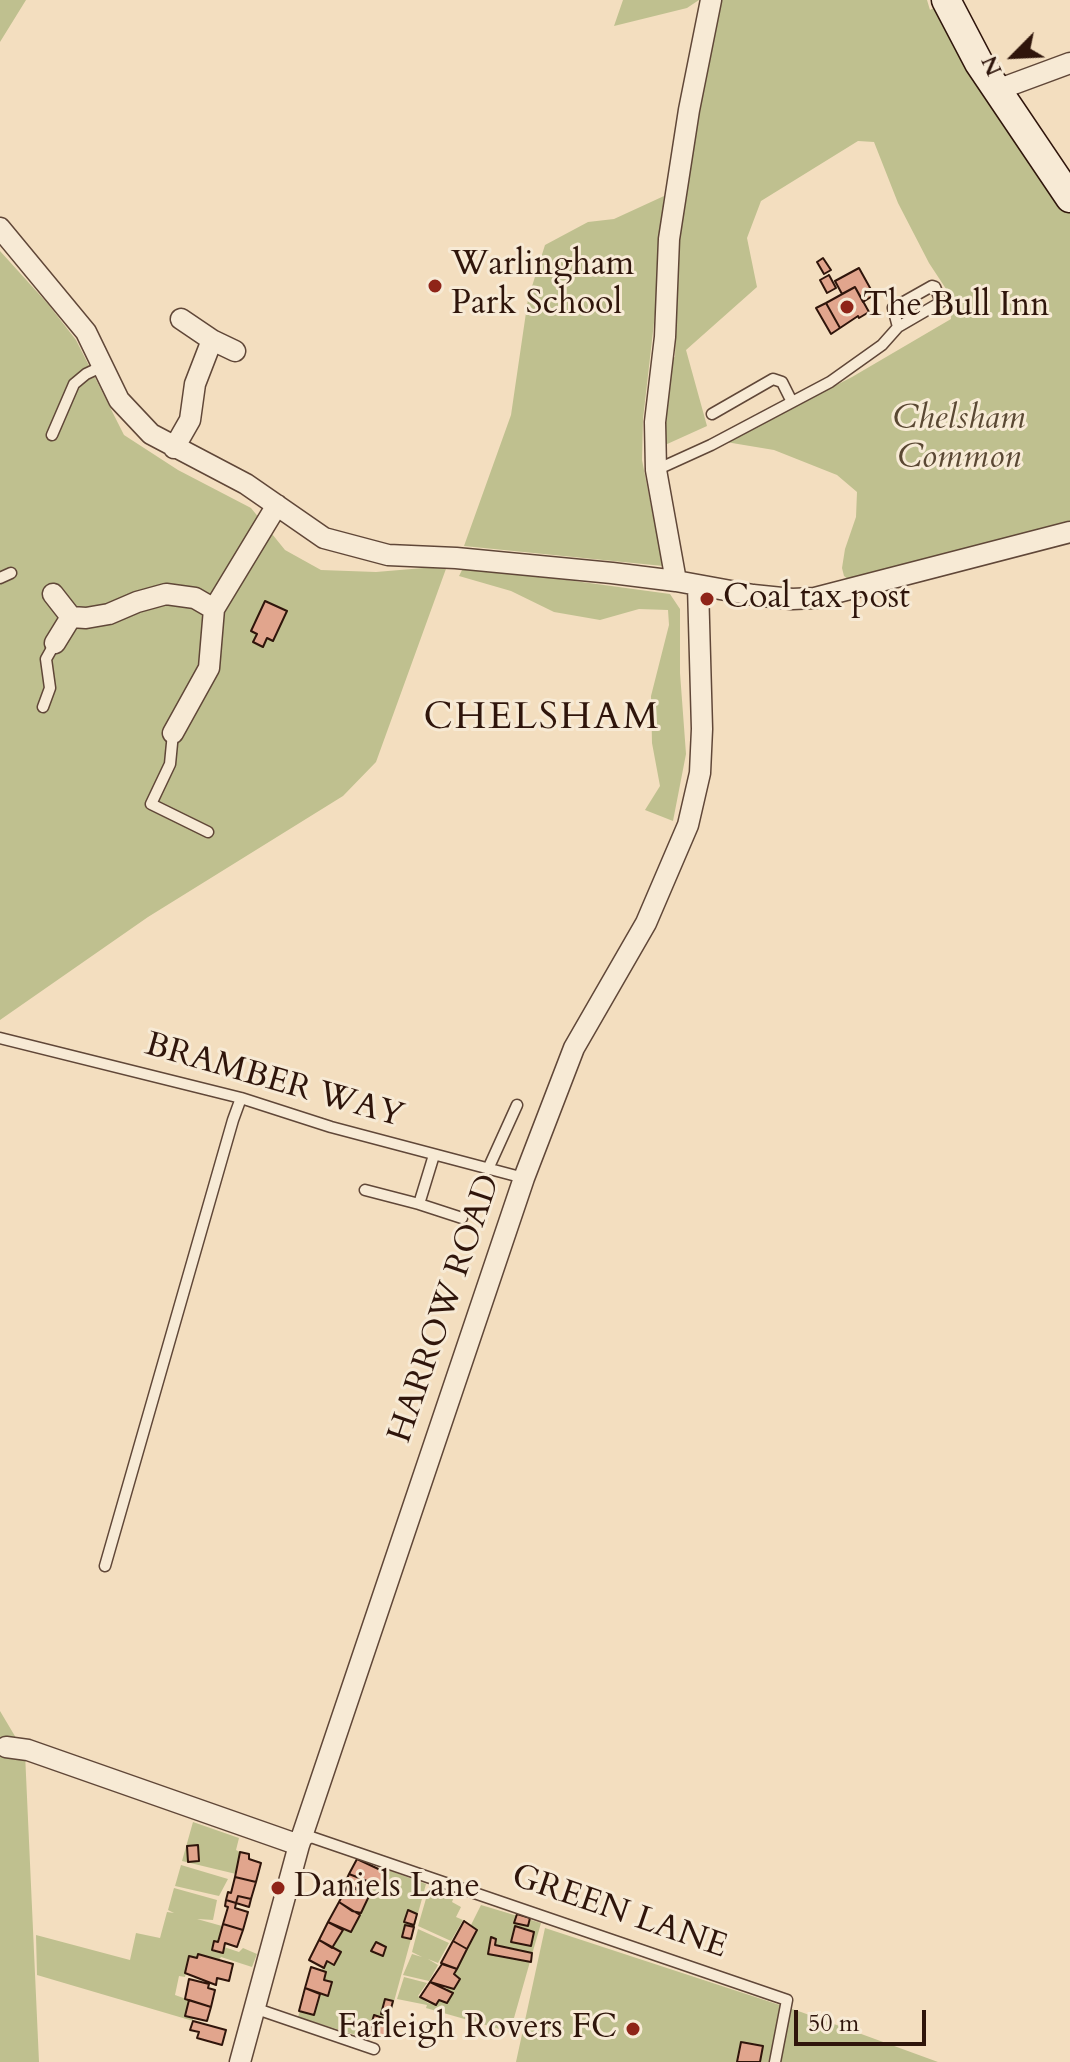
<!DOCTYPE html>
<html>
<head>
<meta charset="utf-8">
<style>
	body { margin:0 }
	#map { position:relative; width:1070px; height:2062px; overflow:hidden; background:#f3debf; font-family:Cardo,serif }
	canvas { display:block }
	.north { position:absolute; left:974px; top:16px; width:80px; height:80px; -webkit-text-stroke:6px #f7ead5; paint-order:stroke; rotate:246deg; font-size:22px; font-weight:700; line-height:32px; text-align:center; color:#2f150b }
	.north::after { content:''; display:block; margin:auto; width:28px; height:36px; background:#2f150b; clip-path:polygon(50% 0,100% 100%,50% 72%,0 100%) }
	.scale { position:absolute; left:794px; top:2010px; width:132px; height:36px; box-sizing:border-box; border:4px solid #2f150b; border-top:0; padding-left:10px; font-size:24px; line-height:28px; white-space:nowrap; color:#2f150b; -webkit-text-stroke:6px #f7ead5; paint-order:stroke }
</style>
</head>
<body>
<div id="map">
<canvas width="1070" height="2062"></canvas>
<div class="north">N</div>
<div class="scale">50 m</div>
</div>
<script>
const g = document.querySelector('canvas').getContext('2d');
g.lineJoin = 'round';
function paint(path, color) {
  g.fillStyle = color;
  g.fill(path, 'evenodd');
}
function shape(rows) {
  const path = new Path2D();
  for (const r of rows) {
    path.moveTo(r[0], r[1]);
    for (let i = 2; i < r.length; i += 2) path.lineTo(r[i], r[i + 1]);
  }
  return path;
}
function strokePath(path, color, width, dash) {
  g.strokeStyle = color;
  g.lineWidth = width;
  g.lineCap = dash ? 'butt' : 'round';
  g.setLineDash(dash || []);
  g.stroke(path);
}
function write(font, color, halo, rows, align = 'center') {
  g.font = font + ' Cardo,serif';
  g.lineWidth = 6;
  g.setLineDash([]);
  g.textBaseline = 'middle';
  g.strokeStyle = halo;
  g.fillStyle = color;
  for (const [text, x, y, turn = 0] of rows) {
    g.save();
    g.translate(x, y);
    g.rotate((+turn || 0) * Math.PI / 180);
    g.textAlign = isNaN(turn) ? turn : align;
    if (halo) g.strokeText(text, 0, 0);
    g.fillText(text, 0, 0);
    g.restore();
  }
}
paint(shape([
	[0,0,26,0,0,42],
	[623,0,699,0,687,8,614,26],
	[721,0,927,0,930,10,937,6,1070,212,1070,524,849,580,844,576,842,568,845,549,856,517,857,492,837,475,774,450,726,442,852,377,951,319,952,303,950,295,929,263,898,203,874,142,858,141,761,201,747,238,757,287,686,350,707,426,665,445,669,360,675,357,678,241,709,42],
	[664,196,659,279,643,419,642,460,663,566,464,546,511,415,528,299,545,245,588,222,614,219],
	[0,251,48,304,76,340,124,435,178,470,251,508,285,550,321,570,376,572,447,566,376,762,343,796,148,917,0,1020],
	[464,566,670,594,680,609,680,673,686,754,673,821,645,810,660,786,652,743,651,696,669,625,668,610,639,609,600,620,554,612,511,591,459,576],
	[0,1711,25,1753,39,2062,0,2062],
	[193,1822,239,1838,236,1850,240,1852,236,1874,182,1861],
	[181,1865,228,1879,219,1896,175,1886],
	[388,1870,426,1884,389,2020,374,2015,368,2033,359,2036,298,2017,300,2011,314,2015,320,1994,328,1996,332,1982,324,1980,326,1972,321,1971,327,1961,334,1964,341,1952,332,1948,343,1929,351,1932,360,1915,352,1911,361,1912,374,1879,382,1884],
	[430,1885,455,1894,452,1902,461,1907,456,1917,463,1920,451,1941,418,1926],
	[174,1888,217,1900,213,1920,197,1919,222,1926,218,1942,214,1941,212,1950,222,1952,224,1947,239,1952,243,1948,257,1954,252,1967,221,1957,219,1960,198,1954,197,1958,189,1956,185,1977,179,1976,175,1995,189,2000,185,2016,193,2018,193,2021,37,1975,36,1935,130,1960,136,1933,160,1938,167,1912,174,1913,168,1910],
	[481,1905,541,1923,510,2032,426,2008,427,2005,397,1999,404,1977,427,1983,418,1996,428,2003,436,2005,439,2000,447,2003,453,1993,446,1989,460,1979,454,1974,477,1931,471,1925],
	[545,1928,801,2012,938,2062,516,2062],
	[418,1929,449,1943,438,1963,428,1959,438,1965,429,1981,403,1975,412,1954,422,1957,412,1952]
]), '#bfc08f');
const building = shape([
	[823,258,831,270,824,274,817,262,823,258],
	[859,268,874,295,863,302,855,287,842,294,835,281,859,268],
	[829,275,836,288,827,293,820,280,829,275],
	[855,287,869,312,859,318,858,316,840,328,826,303,855,287],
	[826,303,840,328,831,334,816,308,826,303],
	[265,601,287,611,273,641,267,638,263,647,253,642,257,634,251,631,265,601],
	[198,1845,199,1861,188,1862,187,1846,198,1845],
	[240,1852,249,1854,249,1859,261,1863,256,1882,235,1877,240,1852],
	[357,1859,387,1873,382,1884,374,1879,372,1883,349,1874,357,1859],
	[349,1874,372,1883,367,1894,345,1883,349,1874],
	[235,1877,256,1882,251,1899,238,1896,236,1903,226,1900,228,1892,231,1893,235,1877],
	[348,1885,369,1896,361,1913,352,1911,339,1902,348,1885],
	[238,1896,251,1899,249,1907,236,1903,238,1896],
	[226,1900,236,1903,235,1908,248,1912,243,1930,223,1924,228,1907,225,1906,226,1900],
	[339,1902,360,1915,351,1932,328,1922,339,1902],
	[408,1910,417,1914,414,1925,404,1922,408,1910],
	[517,1914,530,1918,528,1926,514,1923,517,1914],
	[464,1921,477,1930,467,1949,453,1941,464,1921],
	[328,1922,343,1930,332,1948,319,1940,328,1922],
	[223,1924,243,1930,237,1947,225,1943,223,1953,212,1950,214,1941,218,1942,223,1924],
	[405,1925,414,1927,411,1939,402,1937,405,1925],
	[515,1926,534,1932,531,1946,511,1942,515,1926],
	[491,1937,496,1939,495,1945,532,1953,531,1962,488,1954,491,1937],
	[319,1940,341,1952,334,1965,327,1961,324,1968,309,1960,319,1940],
	[453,1941,467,1949,457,1969,441,1963,453,1941],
	[376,1942,386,1947,383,1956,371,1951,376,1942],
	[198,1954,233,1964,229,1981,217,1978,216,1985,185,1973,189,1956,197,1958,198,1954],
	[442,1964,457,1969,454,1974,460,1979,454,1989,430,1982,442,1964],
	[311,1967,326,1972,324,1980,332,1982,328,1996,305,1988,311,1967],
	[189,1979,209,1984,208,1988,215,1990,211,2007,185,1999,189,1979],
	[430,1982,453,1993,447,2003,439,2000,436,2005,420,1997,430,1982],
	[305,1988,320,1994,314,2015,299,2011,305,1988],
	[385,1999,393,2001,389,2016,381,2014,385,1999],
	[189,2000,211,2007,207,2021,185,2016,189,2000],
	[374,2015,389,2020,384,2037,369,2032,374,2015],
	[193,2021,226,2030,222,2045,197,2038,199,2032,190,2030,193,2021],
	[741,2042,763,2046,760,2062,737,2062,741,2042]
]);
paint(building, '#e1a58d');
strokePath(building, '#2f150b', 2);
const lane = shape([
	[712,414,773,379,782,382,792,402],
	[52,435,74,384,86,374,103,366],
	[656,470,711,445,830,382,882,345,898,327,941,302,935,287,932,286,893,308,898,327],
	[0,578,11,573],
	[43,707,50,688,46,659,55,643],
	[173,733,170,764,151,804,208,832],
	[0,1038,241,1098,331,1127,524,1178],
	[488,1169,517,1105],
	[365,1190,419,1204,434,1155],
	[419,1204,462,1218],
	[105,1566,233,1120,241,1098],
	[300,1844,311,1837,787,2000,775,2062],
	[254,2008,374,2049]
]);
const street = shape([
	[997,90,1070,63],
	[0,228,86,332,119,400,151,434,246,484,324,538,388,555,456,558,612,573,676,581,753,595,792,599,815,598,1070,532],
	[212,340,235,351],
	[174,448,190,420,195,384,212,340,181,319],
	[676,581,656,470,655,422,665,337,669,239,689,110,711,0],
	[53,594,71,617,86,618,109,614,137,602,166,594,195,598,214,609],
	[55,643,71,617],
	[173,733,209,668,214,609,277,505],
	[6,1747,28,1750,299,1845],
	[240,2062,299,1845,524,1178,574,1048,646,923,688,825,700,773,702,729,698,586]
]);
const secondary = shape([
	[946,0,979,63,1070,198]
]);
strokePath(lane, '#604738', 13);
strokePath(street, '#604738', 23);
strokePath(secondary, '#2f150b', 31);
strokePath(lane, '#f7ead5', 10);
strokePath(street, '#f7ead5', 20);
strokePath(secondary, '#f7ead5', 28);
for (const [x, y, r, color] of [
	[435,286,8,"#8f2418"],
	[847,307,8,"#8f2418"],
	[707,599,8,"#8f2418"],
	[278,1888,8,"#8f2418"],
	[633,2029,8,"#8f2418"]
]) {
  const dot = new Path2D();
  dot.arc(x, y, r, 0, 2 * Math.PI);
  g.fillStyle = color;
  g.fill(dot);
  strokePath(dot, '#f7ead5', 3);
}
write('34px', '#2f150b', '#f7ead5', [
	["Warlingham",451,266],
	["Park School",451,305],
	["The Bull Inn",863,307],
	["Coal tax post",723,599],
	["Daniels Lane",294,1888],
	["Farleigh Rovers FC",617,2029,"right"]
], 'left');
write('italic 34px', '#5a4833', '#f7ead5', [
	["Chelsham",959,420],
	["Common",959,459]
]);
write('34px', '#2f150b', '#f7ead5', [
	["BRAMBER WAY",274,1082,16],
	["HARROW ROAD",446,1309,-71],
	["GREEN LANE",619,1913,19]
]);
g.letterSpacing = '2px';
write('38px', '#2f150b', '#f7ead5', [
	["CHELSHAM",542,719]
]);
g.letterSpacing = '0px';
</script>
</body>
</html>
